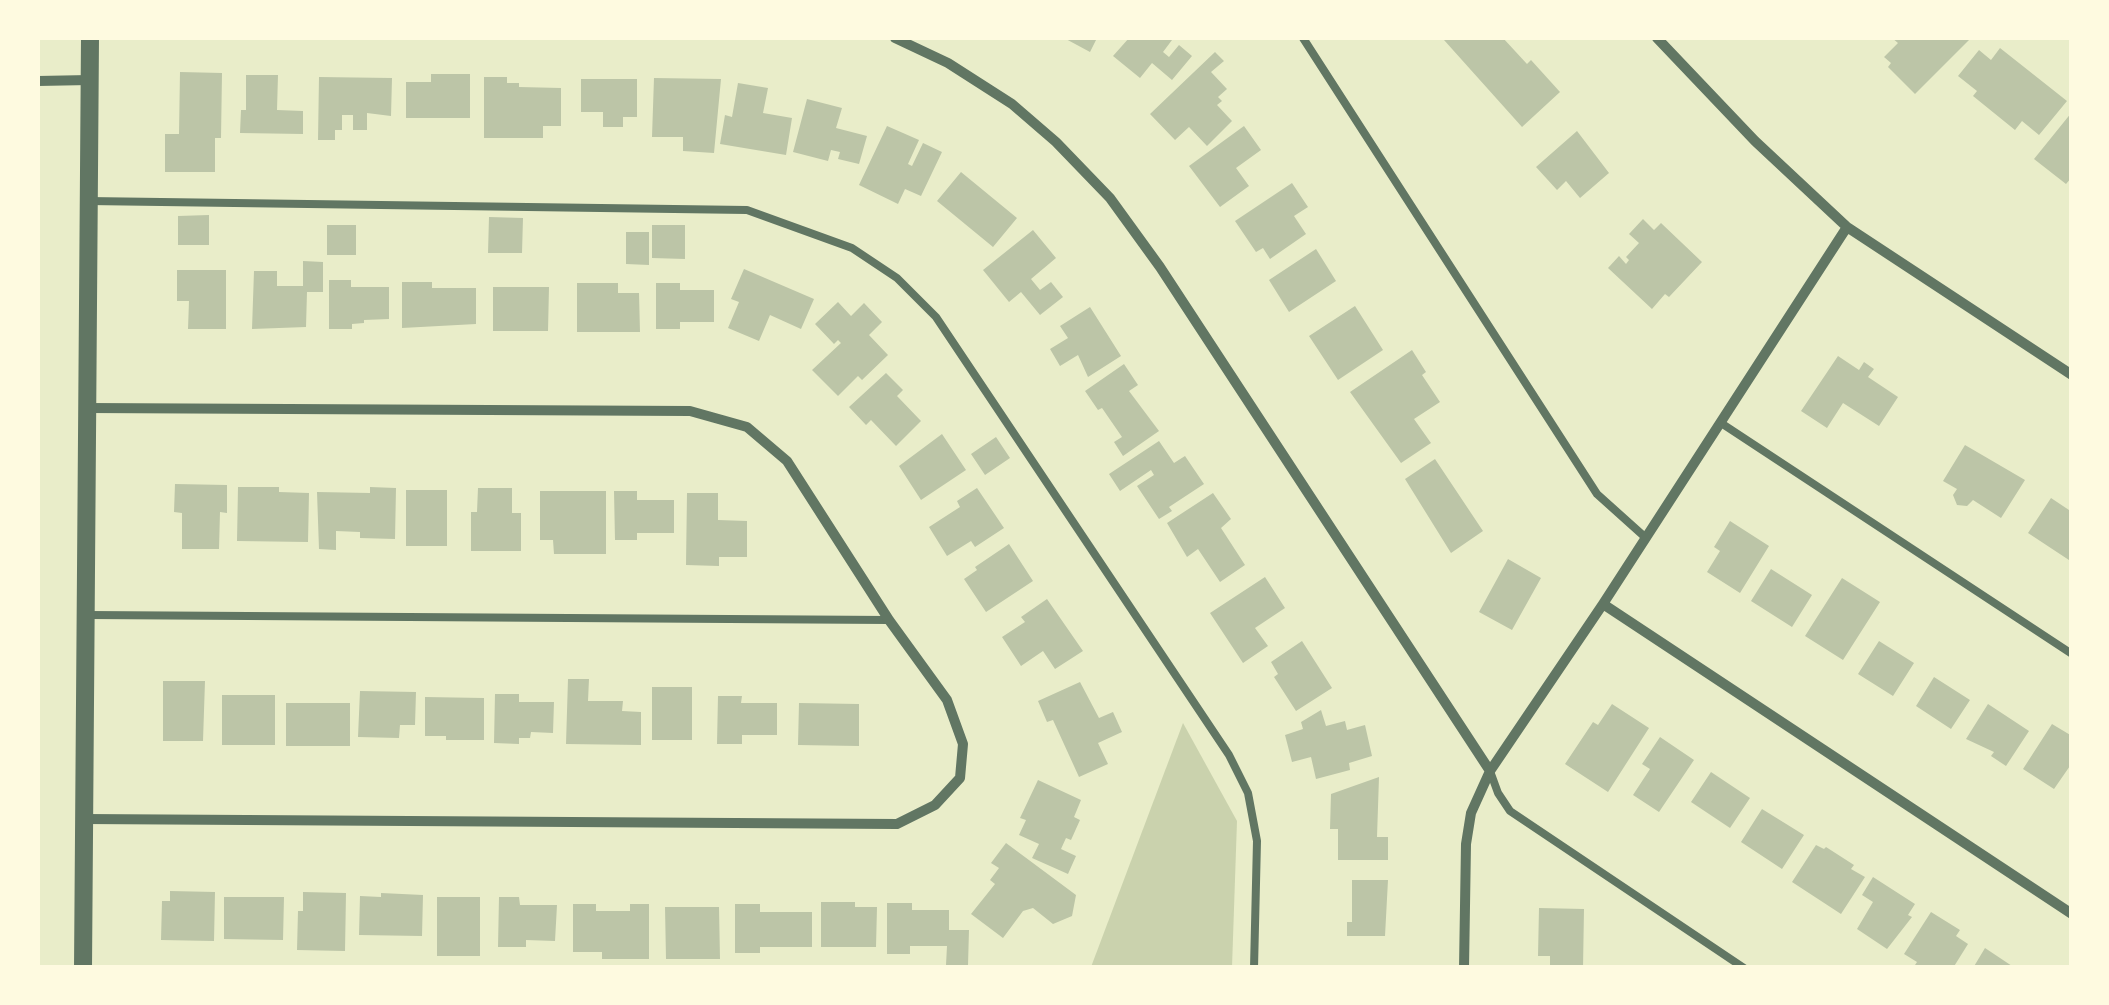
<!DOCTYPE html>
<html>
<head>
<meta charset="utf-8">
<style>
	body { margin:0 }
	#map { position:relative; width:2109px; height:1005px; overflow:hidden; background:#e9edc9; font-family:"Fira Sans Condensed",sans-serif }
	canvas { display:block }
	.frame { position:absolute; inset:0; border:40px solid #fefae0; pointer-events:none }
</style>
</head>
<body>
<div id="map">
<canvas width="2109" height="1005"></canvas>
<div class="frame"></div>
</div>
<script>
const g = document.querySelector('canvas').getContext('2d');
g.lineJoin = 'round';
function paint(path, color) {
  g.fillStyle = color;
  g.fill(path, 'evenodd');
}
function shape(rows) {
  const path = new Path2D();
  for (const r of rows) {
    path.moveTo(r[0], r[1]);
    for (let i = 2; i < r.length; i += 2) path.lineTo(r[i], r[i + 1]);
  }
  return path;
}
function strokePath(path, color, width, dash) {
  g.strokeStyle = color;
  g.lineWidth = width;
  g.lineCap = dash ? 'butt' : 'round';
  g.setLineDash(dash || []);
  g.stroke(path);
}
paint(shape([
	[1183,723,1237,821,1232,967,1091,967]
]), '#cad2ad');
paint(shape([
	[1064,38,1097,38,1090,52],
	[1129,38,1169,38,1172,40,1163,52,1169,57,1179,45,1192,56,1172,80,1152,63,1140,78,1113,56],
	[1447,38,1503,38,1527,64,1531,60,1560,92,1522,127,1444,40],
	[1892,38,1971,38,1915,94,1888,67,1891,63,1884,57,1898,43],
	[2000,48,2067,101,2039,135,2022,121,2015,130,1973,96,1977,91,1958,76,1979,50,1991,60],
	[1215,52,1224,61,1211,72,1227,89,1218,97,1222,101,1217,105,1232,121,1207,146,1189,127,1175,140,1150,114],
	[180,72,222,73,221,138,215,138,215,172,165,172,165,134,179,134],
	[431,74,470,74,470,118,406,118,406,82,431,82],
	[246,75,278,75,277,110,303,111,303,134,240,133,241,110,246,110],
	[319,77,392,78,391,116,367,113,367,130,353,130,353,115,342,115,342,130,335,130,335,140,318,140],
	[484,77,507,77,507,83,519,83,519,87,561,88,561,126,543,126,543,138,484,138],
	[654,78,721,79,714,153,683,151,683,137,652,137],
	[581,79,637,79,637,117,623,117,623,127,603,127,603,112,581,112],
	[738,83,768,88,763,113,792,118,786,155,720,144,725,115,732,117],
	[807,99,842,108,836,128,867,136,859,164,838,159,840,152,831,150,828,161,793,152],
	[2072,112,2072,177,2066,184,2034,159],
	[887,126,919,140,908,164,912,166,923,143,942,152,921,196,905,189,898,204,859,185],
	[1244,126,1261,150,1236,168,1249,186,1220,207,1189,166],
	[1577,131,1609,173,1580,198,1566,181,1557,190,1536,167],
	[961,172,1017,218,993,247,937,201],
	[1292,183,1308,207,1294,216,1306,234,1270,259,1263,248,1256,252,1235,221],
	[209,215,209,245,178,245,178,216],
	[489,217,523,218,522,253,488,253],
	[1643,219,1654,230,1661,223,1702,262,1669,297,1665,294,1652,309,1608,268,1619,256,1626,264,1629,260,1626,257,1639,243,1629,234],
	[327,225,356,225,356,255,327,255],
	[652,225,685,225,685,259,652,258],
	[1033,230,1056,258,1031,279,1040,290,1051,282,1063,297,1040,315,1021,292,1009,302,983,270],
	[626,232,649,232,649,265,626,264],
	[1316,249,1336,281,1289,312,1269,280],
	[303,261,323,262,323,292,307,292,306,327,252,329,254,271,277,271,277,286,303,286],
	[744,269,814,299,801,329,770,315,759,341,728,328,739,302,731,299],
	[177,270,226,270,226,329,188,329,189,301,177,301],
	[329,280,351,280,351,287,389,287,389,319,364,320,364,323,352,324,352,329,329,329],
	[402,282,432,282,432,288,476,288,476,324,402,328],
	[577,283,618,283,618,293,639,293,640,332,577,332],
	[656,283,680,283,680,290,714,290,714,322,680,322,680,329,656,329],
	[493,287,549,287,548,331,493,331],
	[838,302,851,316,864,303,882,322,869,335,888,355,862,380,858,376,838,396,812,370,841,343,838,340,834,344,815,324],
	[1355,306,1383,350,1338,380,1309,336],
	[1090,307,1121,356,1088,377,1078,355,1060,366,1050,349,1068,338,1060,326],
	[1412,350,1426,372,1422,375,1440,402,1414,419,1431,443,1401,463,1350,392],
	[1838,356,1859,370,1864,362,1874,369,1868,377,1898,397,1879,426,1843,403,1827,428,1801,411],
	[1124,364,1138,385,1129,391,1159,431,1123,456,1114,442,1122,437,1102,408,1098,410,1085,391],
	[886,373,903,390,897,396,921,421,896,446,871,420,866,425,849,407],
	[942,434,966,470,921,500,899,466],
	[996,437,1010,458,985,475,971,454],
	[1159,441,1174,463,1185,456,1204,484,1169,507,1172,511,1159,519,1137,486,1154,475,1151,470,1120,491,1109,474],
	[1965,445,2025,480,2001,518,1973,500,1967,506,1957,505,1953,495,1957,489,1943,481],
	[1435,459,1483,531,1451,553,1405,479],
	[175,484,227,485,227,513,220,512,219,549,182,549,182,513,174,512],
	[238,487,279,487,279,492,309,493,308,542,237,541],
	[370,487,396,488,395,539,360,538,360,532,336,531,336,550,319,549,317,492,370,493],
	[478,488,512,488,512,513,521,513,521,551,471,551,471,512,477,512],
	[977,488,1004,528,975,547,971,541,947,556,929,527,960,507,957,501],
	[406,490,447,490,447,546,406,546],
	[540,491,606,491,606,554,554,554,553,540,540,540],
	[614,491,637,491,637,500,674,500,674,533,637,533,637,540,615,540],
	[687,493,718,493,718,520,747,521,747,557,719,557,719,566,686,565],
	[1213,493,1231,519,1221,528,1245,565,1220,582,1198,549,1187,557,1167,523],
	[2051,498,2072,512,2072,562,2028,533],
	[1730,521,1769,546,1740,593,1707,572,1720,551,1714,547],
	[1009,544,1033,581,986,612,964,579,977,570,975,567],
	[1508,559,1541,578,1512,630,1479,612],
	[1771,569,1812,595,1792,627,1751,601],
	[1265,577,1285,608,1255,628,1268,646,1243,663,1210,613],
	[1842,578,1880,602,1843,660,1805,636],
	[1047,599,1083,651,1055,669,1043,651,1021,666,1002,637,1025,622,1021,617],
	[1302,641,1332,688,1296,711,1274,677,1278,674,1271,662],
	[1879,641,1914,663,1893,696,1858,674],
	[1934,677,1970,700,1951,729,1916,706],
	[568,679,589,679,588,701,623,701,622,711,641,712,641,745,566,744],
	[163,681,205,681,203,741,163,741],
	[1080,682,1099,718,1113,712,1122,732,1098,743,1108,764,1079,777,1053,720,1047,722,1038,701],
	[652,687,692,687,692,740,652,740],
	[360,691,416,692,415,725,400,725,399,738,358,737],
	[495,694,519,694,519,702,554,702,553,733,531,732,530,738,519,738,519,744,494,743],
	[222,695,275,695,275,745,222,745],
	[718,696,742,696,741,703,777,703,777,735,742,735,742,744,717,744],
	[425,697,484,698,484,740,446,740,446,736,425,736],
	[286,703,350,703,350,746,286,746],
	[799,703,859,704,859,746,798,745],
	[1612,704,1649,728,1608,792,1565,764,1593,722,1598,725],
	[1988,704,2029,731,2006,766,1991,756,1994,752,1966,739],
	[1321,710,1326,726,1345,721,1347,730,1365,725,1372,756,1349,763,1350,770,1316,779,1311,757,1292,762,1285,735,1303,729,1301,722],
	[2052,724,2072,736,2072,763,2054,789,2023,769],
	[1660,737,1694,760,1659,812,1633,795,1650,769,1642,764],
	[1711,772,1750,798,1730,828,1691,802],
	[1379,777,1377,837,1388,837,1388,860,1338,860,1338,829,1330,829,1331,794],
	[1038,780,1081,800,1074,817,1080,820,1071,840,1066,838,1061,849,1076,856,1068,874,1032,858,1039,844,1019,835,1026,820,1020,818],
	[1762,809,1804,835,1782,869,1741,842],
	[1006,843,1076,895,1072,916,1053,924,1033,908,1023,911,1003,938,971,914,995,884,990,880,999,868,991,863],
	[1816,845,1824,849,1826,847,1854,865,1851,869,1865,877,1841,914,1792,882],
	[1873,877,1915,904,1908,915,1912,917,1887,949,1857,929,1873,902,1862,895],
	[1352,880,1388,880,1385,936,1347,936,1347,922,1352,922],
	[170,891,215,892,214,941,161,940,162,901,170,901],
	[303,892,346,893,345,951,297,950,298,911,303,911],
	[381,893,423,895,422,936,359,935,360,896,381,897],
	[224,897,284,897,283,940,224,939],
	[437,897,480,897,480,956,437,956],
	[499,897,519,897,520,905,557,905,555,941,526,940,526,947,498,947],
	[821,902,855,902,855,907,877,907,876,947,821,947],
	[887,903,912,903,912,910,949,910,949,930,969,930,968,965,946,965,947,946,910,946,910,954,887,954],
	[573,904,596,904,596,911,630,911,630,904,649,904,649,959,602,959,602,952,573,952],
	[735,904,760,904,760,912,812,912,812,947,760,947,760,953,735,953],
	[665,907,719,907,720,959,666,959],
	[1539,908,1584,909,1583,968,1550,968,1550,956,1538,956],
	[1931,912,1960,930,1956,936,1968,944,1953,968,1913,968,1917,962,1904,954],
	[1985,948,2015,968,1973,968]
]), '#bcc5a7');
strokePath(shape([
	[1303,38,1597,494,1646,538],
	[88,201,747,210,852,248,897,278,936,317,1229,755,1248,793,1257,841,1254,968],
	[1721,423,2072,654],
	[88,615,889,620],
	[1490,771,1498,793,1510,811,1744,968]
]), '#617663', 8);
strokePath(shape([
	[895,38,948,63,1012,104,1056,142,1110,198,1160,267,1490,771],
	[1657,38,1755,141,1847,227,2072,375],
	[38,81,89,80],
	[1603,604,2072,914],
	[84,819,897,824,935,805,960,778,963,744,947,700,889,620,787,461,747,427,690,411,87,408],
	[1464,968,1466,844,1471,813,1490,771,1603,604,1847,227]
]), '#617663', 10);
strokePath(shape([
	[83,968,90,38]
]), '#617663', 18);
</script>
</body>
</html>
